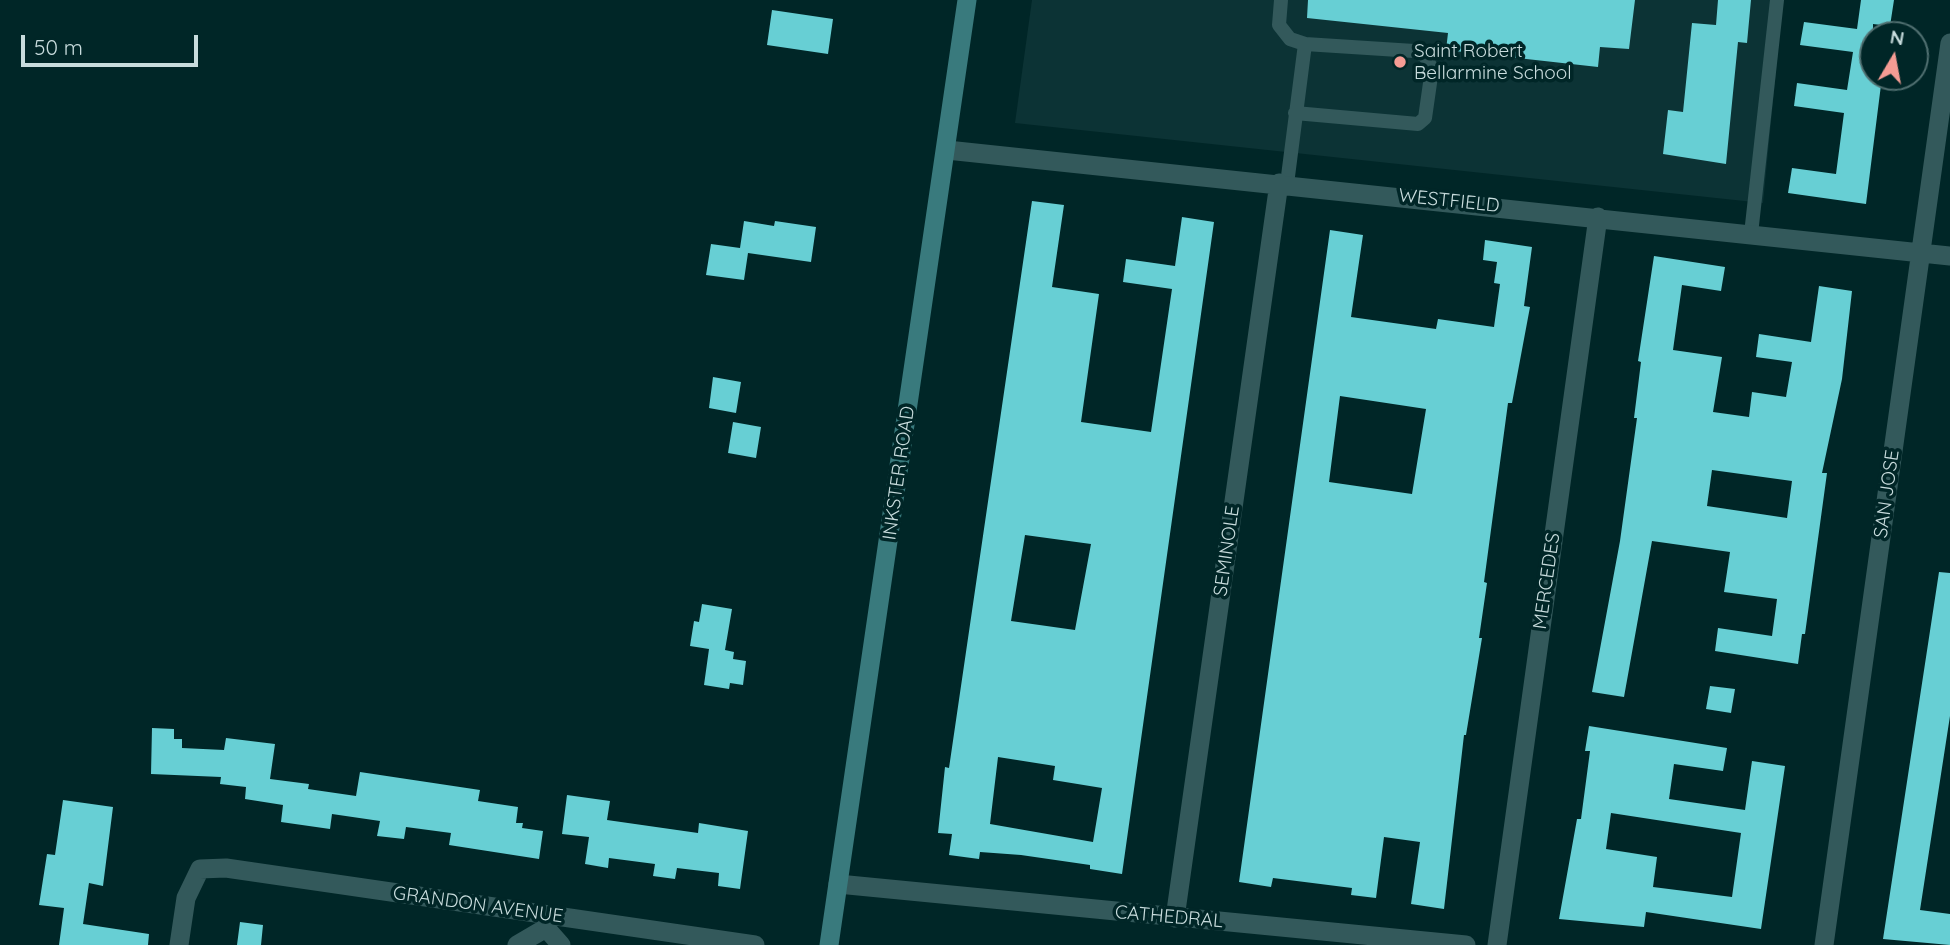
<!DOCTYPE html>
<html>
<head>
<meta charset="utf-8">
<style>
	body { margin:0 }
	#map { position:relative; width:1950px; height:945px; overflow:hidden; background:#002627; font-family:Quicksand,sans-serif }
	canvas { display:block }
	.north { position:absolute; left:1859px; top:21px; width:70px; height:70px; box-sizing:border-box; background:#002627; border:2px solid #506f70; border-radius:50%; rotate:10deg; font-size:19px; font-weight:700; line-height:28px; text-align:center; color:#c8dcdd }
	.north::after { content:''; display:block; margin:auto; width:24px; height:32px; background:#f59c94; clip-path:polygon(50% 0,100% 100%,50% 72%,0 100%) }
	.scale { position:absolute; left:21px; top:35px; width:177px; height:32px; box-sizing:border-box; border:4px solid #c8dcdd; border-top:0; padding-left:9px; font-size:21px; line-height:24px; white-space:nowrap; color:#c8dcdd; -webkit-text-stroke:5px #002627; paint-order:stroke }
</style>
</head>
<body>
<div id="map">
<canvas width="1950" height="945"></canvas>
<div class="north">N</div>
<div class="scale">50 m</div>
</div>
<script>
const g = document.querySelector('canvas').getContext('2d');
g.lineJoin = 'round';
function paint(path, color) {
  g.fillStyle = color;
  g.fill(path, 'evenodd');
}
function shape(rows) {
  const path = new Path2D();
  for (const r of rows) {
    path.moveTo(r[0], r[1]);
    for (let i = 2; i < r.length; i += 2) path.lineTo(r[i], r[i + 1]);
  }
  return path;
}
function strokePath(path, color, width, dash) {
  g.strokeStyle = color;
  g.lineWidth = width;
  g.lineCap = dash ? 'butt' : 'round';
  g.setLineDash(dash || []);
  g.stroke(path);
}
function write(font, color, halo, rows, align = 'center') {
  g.font = font + ' Quicksand,sans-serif';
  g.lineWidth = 7;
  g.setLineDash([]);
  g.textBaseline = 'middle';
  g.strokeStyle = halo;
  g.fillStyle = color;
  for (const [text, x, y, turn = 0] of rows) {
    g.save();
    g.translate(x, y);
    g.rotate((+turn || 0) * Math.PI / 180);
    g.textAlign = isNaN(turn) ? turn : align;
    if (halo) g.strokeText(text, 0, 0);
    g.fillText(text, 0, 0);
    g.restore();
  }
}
paint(shape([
	[1032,0,1783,0,1763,203,1015,123]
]), '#0c3335');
paint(shape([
	[1308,0,1635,0,1629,49,1600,47,1598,67,1446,50,1448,33,1307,18],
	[1718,0,1751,0,1747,43,1738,42,1726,164,1663,154,1668,110,1683,112,1692,23,1716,25],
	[1861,0,1894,0,1890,26,1873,24,1873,77,1882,77,1866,204,1788,193,1792,168,1836,174,1844,113,1794,106,1797,83,1847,90,1853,52,1800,45,1804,22,1857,29],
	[772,10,833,19,828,54,767,45],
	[1032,201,1064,205,1052,287,1099,294,1081,422,1151,432,1172,289,1123,282,1126,259,1175,266,1182,217,1214,222,1122,874,1090,869,1090,865,1021,855,980,852,979,859,949,855,952,834,938,833,945,767,949,768],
	[1025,535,1091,544,1075,630,1011,621],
	[998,757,1055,766,1053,780,1102,788,1093,842,990,824],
	[744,221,774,226,775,221,816,227,811,262,748,253,744,280,706,275,711,244,740,248],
	[1330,230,1363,235,1351,317,1436,329,1438,319,1494,327,1500,284,1494,283,1497,262,1483,260,1485,240,1532,247,1524,306,1530,307,1512,403,1508,403,1484,582,1487,583,1479,638,1482,638,1466,735,1464,735,1444,909,1411,904,1420,842,1384,837,1376,898,1351,895,1352,888,1273,878,1271,887,1239,882],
	[1340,396,1426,409,1412,494,1329,482],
	[1654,256,1725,267,1721,291,1682,285,1673,350,1722,357,1713,412,1749,417,1752,392,1786,397,1792,362,1756,357,1759,334,1811,342,1819,286,1852,291,1842,379,1822,473,1827,473,1805,634,1802,634,1798,664,1715,651,1718,628,1772,636,1777,599,1724,592,1730,552,1652,541,1624,697,1592,692,1620,541,1637,418,1634,418,1641,362,1638,361],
	[1712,470,1792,481,1787,518,1707,506],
	[713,377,741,382,736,413,709,408],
	[733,422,761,427,756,458,728,453],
	[1939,572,1950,573,1950,716,1920,910,1950,914,1950,945,1883,939],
	[702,604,732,609,725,650,734,652,733,659,746,661,743,685,730,683,729,689,704,685,709,649,690,646,694,621,699,622],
	[1710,686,1735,689,1731,713,1706,709],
	[1589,726,1727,748,1723,771,1674,764,1669,799,1745,810,1752,761,1785,766,1761,929,1646,912,1644,927,1559,919,1577,819,1581,819,1590,751,1585,751],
	[1611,813,1741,833,1732,897,1653,887,1657,857,1606,849],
	[152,728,174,729,174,739,182,739,182,748,224,750,226,738,275,744,270,779,309,784,308,789,356,796,360,772,480,790,478,801,518,807,516,823,523,823,522,828,543,831,539,859,449,845,451,833,406,827,404,839,377,836,380,821,332,814,330,829,281,822,283,805,245,799,246,787,220,784,221,777,151,774],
	[567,795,610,801,607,820,698,833,699,823,748,831,740,889,718,886,719,873,677,868,675,879,653,876,655,864,609,858,608,868,585,864,589,837,562,834],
	[63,800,113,807,103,886,89,883,83,924,149,934,148,945,59,945,64,908,39,905,47,854,55,855],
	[240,922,263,925,261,945,237,945]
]), '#67cfd4');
strokePath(shape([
	[1281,0,1279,25,1290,39,1305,44,1287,184],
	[1295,113,1418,124,1425,118,1432,69,1425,56,1414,51,1305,44],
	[1751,234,1777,0]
]), '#33595b', 14);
strokePath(shape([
	[947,150,1950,256],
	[838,884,1466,945],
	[548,915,546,928,561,945],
	[1175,918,1279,183],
	[179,945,186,898,200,869,226,868,755,945],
	[517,945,546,928],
	[1497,945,1598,217],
	[1824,945,1950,43]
]), '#33595b', 19);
strokePath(shape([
	[829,945,967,0]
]), '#397a7d', 19);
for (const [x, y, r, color] of [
	[1400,62,7,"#f59c94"]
]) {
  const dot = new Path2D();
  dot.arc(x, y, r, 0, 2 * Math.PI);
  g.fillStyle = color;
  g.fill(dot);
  strokePath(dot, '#002627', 2.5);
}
write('19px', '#c8dcdd', '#002627', [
	["Saint Robert",1414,51],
	["Bellarmine School",1414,73]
], 'left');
write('19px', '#c8dcdd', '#002627', [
	["WESTFIELD",1449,201,6],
	["INKSTER ROAD",899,473,-82],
	["SAN JOSE",1887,494,-82],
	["SEMINOLE",1227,551,-82],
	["MERCEDES",1547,581,-82],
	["GRANDON AVENUE",478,905,8],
	["CATHEDRAL",1169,917,5]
]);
</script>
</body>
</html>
